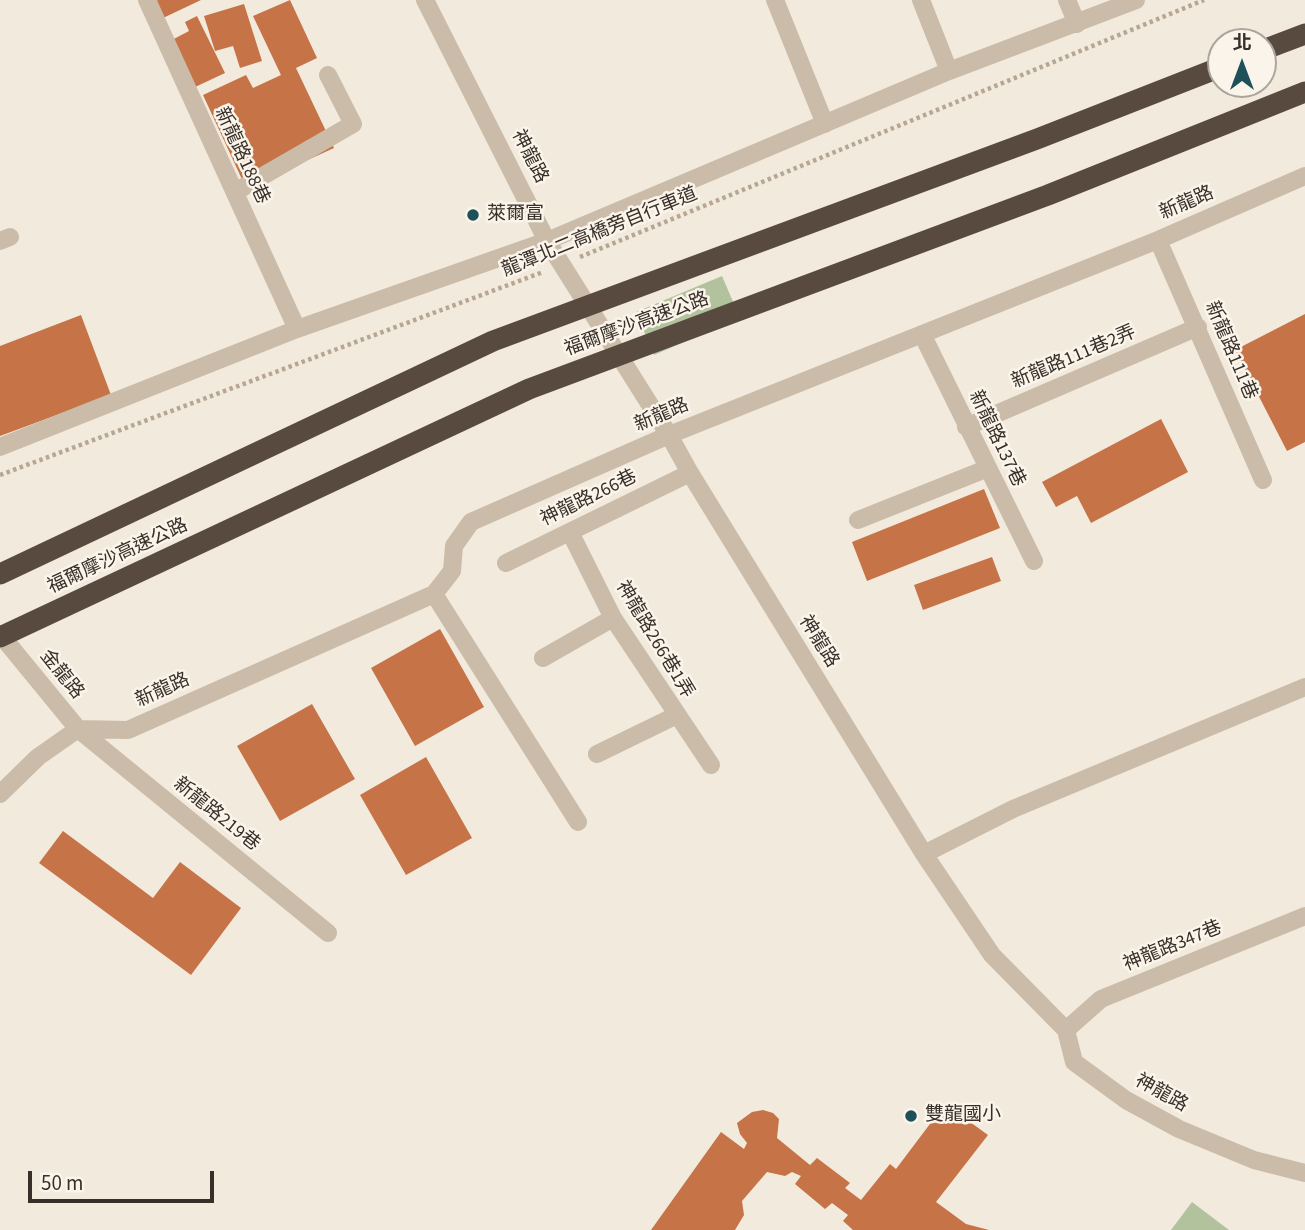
<!DOCTYPE html>
<html>
<head>
<meta charset="utf-8">
<style>
	body { margin:0 }
	#map { position:relative; width:1305px; height:1230px; overflow:hidden; background:#f2eadd; font-family:"Source Sans 3","Noto Sans TC",sans-serif }
	canvas { display:block }
	.north { position:absolute; left:1207px; top:28px; width:70px; height:70px; box-sizing:border-box; background:#faf4ea; border:2px solid #aca59d; border-radius:50%; rotate:0deg; font-size:19px; font-weight:700; line-height:28px; text-align:center; color:#382f29 }
	.north::after { content:''; display:block; margin:auto; width:24px; height:32px; background:#1e5059; clip-path:polygon(50% 0,100% 100%,50% 72%,0 100%) }
	.scale { position:absolute; left:28px; top:1171px; width:186px; height:32px; box-sizing:border-box; border:4px solid #382f29; border-top:0; padding-left:9px; font-size:21px; line-height:24px; white-space:nowrap; color:#382f29; -webkit-text-stroke:5px #faf4ea; paint-order:stroke }
</style>
</head>
<body>
<div id="map">
<canvas width="1305" height="1230"></canvas>
<div class="north">北</div>
<div class="scale">50 m</div>
</div>
<script>
const g = document.querySelector('canvas').getContext('2d');
g.lineJoin = 'round';
function paint(path, color) {
  g.fillStyle = color;
  g.fill(path, 'evenodd');
}
function shape(rows) {
  const path = new Path2D();
  for (const r of rows) {
    path.moveTo(r[0], r[1]);
    for (let i = 2; i < r.length; i += 2) path.lineTo(r[i], r[i + 1]);
  }
  return path;
}
function strokePath(path, color, width, dash) {
  g.strokeStyle = color;
  g.lineWidth = width;
  g.lineCap = dash ? 'butt' : 'round';
  g.setLineDash(dash || []);
  g.stroke(path);
}
function write(font, color, halo, rows, align = 'center') {
  g.font = font + ' "Source Sans 3","Noto Sans TC",sans-serif';
  g.lineWidth = 5;
  g.setLineDash([]);
  g.textBaseline = 'middle';
  g.strokeStyle = halo;
  g.fillStyle = color;
  for (const [text, x, y, turn = 0] of rows) {
    g.save();
    g.translate(x, y);
    g.rotate((+turn || 0) * Math.PI / 180);
    g.textAlign = isNaN(turn) ? turn : align;
    if (halo) g.strokeText(text, 0, 0);
    g.fillText(text, 0, 0);
    g.restore();
  }
}
paint(shape([
	[722,276,740,318,654,355,636,312],
	[1192,1202,1229,1230,1171,1230]
]), '#b2c29d');
paint(shape([
	[158,0,201,0,163,18,154,2],
	[290,0,317,58,296,68,334,148,246,188,203,95,246,75,253,88,281,75,253,16],
	[244,4,262,61,240,68,233,46,215,51,204,16],
	[197,16,225,73,193,88,170,41,189,31,185,22],
	[1305,314,1305,442,1287,451,1235,350],
	[81,315,111,395,0,436,0,346],
	[1161,419,1188,472,1091,523,1077,496,1056,507,1042,482],
	[984,489,1000,528,867,581,852,542],
	[992,557,1001,581,923,610,914,585],
	[440,629,484,707,415,746,371,668],
	[312,704,355,779,280,821,237,746],
	[426,757,472,838,406,875,360,795],
	[63,831,153,898,180,862,241,908,191,975,39,863],
	[945,1104,988,1135,936,1202,966,1224,989,1230,853,1230,843,1221,848,1215,832,1203,825,1209,795,1184,801,1176,792,1172,785,1176,767,1172,742,1201,744,1215,735,1230,651,1230,721,1132,744,1149,747,1143,740,1134,737,1123,752,1112,763,1110,773,1113,779,1119,777,1138,810,1165,817,1158,850,1183,845,1188,861,1200,890,1164,896,1169]
]), '#c67348');
strokePath(shape([
	[580,257,1204,0],
	[0,475,543,272]
]), '#b6a693', 4.5, [3.5, 3.5]);
strokePath(shape([
	[147,0,297,329],
	[425,0,547,241,669,435,690,473,924,854,992,955,1066,1030,1074,1062,1126,1100,1179,1129,1254,1160,1305,1173],
	[775,0,825,124],
	[921,0,949,71],
	[1067,0,1077,24],
	[235,192,353,124,328,75],
	[1158,240,1263,480],
	[0,241,10,237],
	[922,334,1034,561],
	[966,427,1198,327],
	[0,447,297,329,547,241,949,71,1136,0],
	[858,520,986,469],
	[570,532,613,618,711,765],
	[506,563,690,473],
	[434,594,578,822],
	[0,634,78,729,328,933],
	[543,658,613,618],
	[78,729,128,730,434,594,452,571,454,546,471,522,669,435,1158,240,1305,176],
	[597,754,675,716],
	[0,794,38,757,78,729],
	[924,854,1013,809,1305,687],
	[1066,1030,1101,999,1305,916]
]), '#cbbca9', 18);
strokePath(shape([
	[1263,50,1305,34]
]), '#594a40', 21);
strokePath(shape([
	[0,574,493,341,1037,139,1221,67],
	[0,637,529,389,1048,195,1305,92]
]), '#594a40', 21);
for (const [x, y, r, color] of [
	[473,215,7,"#1e5059"],
	[911,1116,7,"#1e5059"]
]) {
  const dot = new Path2D();
  dot.arc(x, y, r, 0, 2 * Math.PI);
  g.fillStyle = color;
  g.fill(dot);
  strokePath(dot, '#faf4ea', 2.5);
}
write('19px', '#382f29', '#faf4ea', [
	["新龍路188巷",241,156,65],
	["神龍路",529,157,63],
	["新龍路",1187,204,-23],
	["龍潭北二高橋旁自行車道",600,233,-22],
	["福爾摩沙高速公路",637,325,-20],
	["新龍路111巷",1230,351,67],
	["新龍路111巷2弄",1074,358,-23],
	["新龍路",662,416,-23],
	["新龍路137巷",996,439,64],
	["神龍路266巷",589,499,-26],
	["福爾摩沙高速公路",118,557,-25],
	["神龍路266巷1弄",654,640,59],
	["神龍路",818,642,58],
	["金龍路",61,675,51],
	["新龍路",163,691,-24],
	["新龍路219巷",216,815,39],
	["神龍路347巷",1173,947,-22],
	["神龍路",1161,1094,29]
]);
write('19px', '#382f29', '#faf4ea', [
	["萊爾富",487,215],
	["雙龍國小",925,1116]
], 'left');
</script>
</body>
</html>
